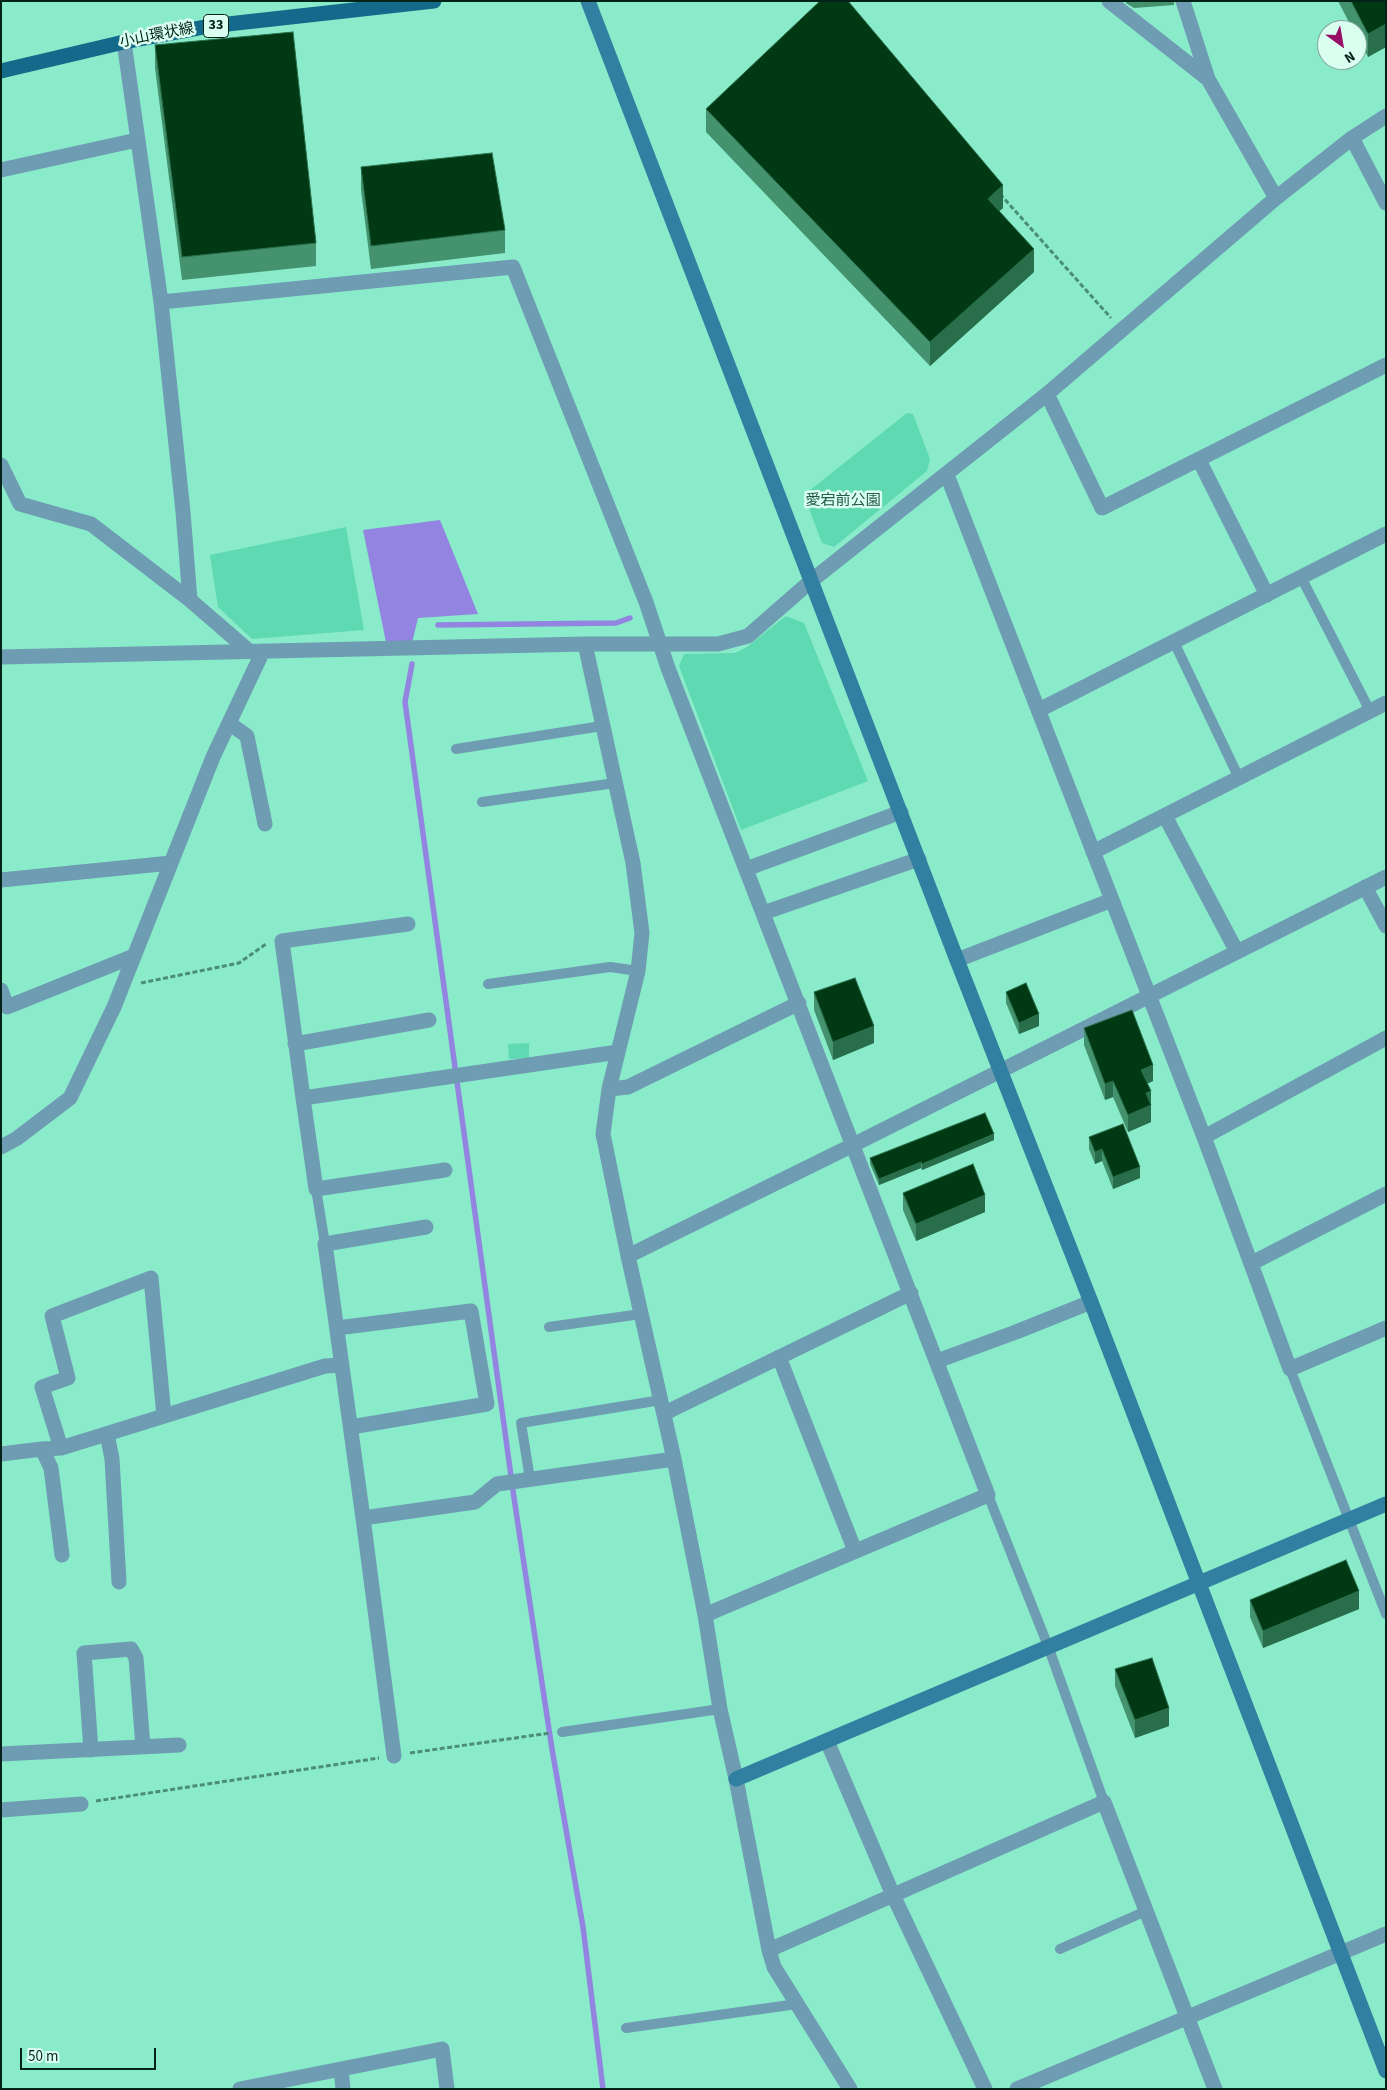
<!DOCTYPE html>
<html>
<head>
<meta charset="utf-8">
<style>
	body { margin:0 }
	#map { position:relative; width:1387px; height:2090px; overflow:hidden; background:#89ebc9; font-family:"Source Sans 3",sans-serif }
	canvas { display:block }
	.frame { position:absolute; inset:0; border:2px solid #032319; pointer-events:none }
	.north { position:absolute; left:1317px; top:20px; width:50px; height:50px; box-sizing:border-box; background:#dafff0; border:1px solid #84a79a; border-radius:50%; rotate:148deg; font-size:14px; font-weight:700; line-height:20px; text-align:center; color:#032319 }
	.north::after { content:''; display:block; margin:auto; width:18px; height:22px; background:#971065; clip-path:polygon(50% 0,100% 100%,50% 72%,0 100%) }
	.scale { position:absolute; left:20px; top:2048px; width:136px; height:22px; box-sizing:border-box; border:2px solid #032319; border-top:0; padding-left:6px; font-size:15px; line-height:18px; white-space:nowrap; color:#032319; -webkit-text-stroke:4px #dafff0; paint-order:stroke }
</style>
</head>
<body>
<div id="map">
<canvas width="1387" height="2090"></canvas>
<div class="frame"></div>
<div class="north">N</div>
<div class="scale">50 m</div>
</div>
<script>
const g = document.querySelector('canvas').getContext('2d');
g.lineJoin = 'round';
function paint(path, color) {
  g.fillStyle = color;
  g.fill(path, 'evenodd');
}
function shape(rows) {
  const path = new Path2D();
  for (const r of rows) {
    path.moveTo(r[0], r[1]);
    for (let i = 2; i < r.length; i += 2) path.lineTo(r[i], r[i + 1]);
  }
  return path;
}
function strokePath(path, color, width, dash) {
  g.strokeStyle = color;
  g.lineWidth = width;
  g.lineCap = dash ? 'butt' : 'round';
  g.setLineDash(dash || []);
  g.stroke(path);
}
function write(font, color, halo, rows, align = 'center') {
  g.font = font + ' "Source Sans 3","Noto Sans JP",sans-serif';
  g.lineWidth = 5;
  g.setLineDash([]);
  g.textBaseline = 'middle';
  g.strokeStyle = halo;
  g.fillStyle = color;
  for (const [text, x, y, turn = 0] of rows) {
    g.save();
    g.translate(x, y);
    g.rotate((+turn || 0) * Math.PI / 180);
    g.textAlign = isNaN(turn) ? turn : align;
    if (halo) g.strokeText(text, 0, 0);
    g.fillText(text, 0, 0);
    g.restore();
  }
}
paint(shape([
	[907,413,913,414,930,459,927,471,834,547,822,543,804,495],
	[346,527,364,630,252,639,218,607,210,555],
	[786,616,804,623,868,781,741,830,679,666,684,654,735,653,747,647],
	[529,1043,529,1058,509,1059,508,1044]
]), '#5ed9b2');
paint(shape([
	[440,520,478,614,418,618,412,643,386,642,363,530]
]), '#9284e0');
strokePath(shape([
	[438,625,616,623,630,618],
	[412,664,405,702,514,1498,552,1749,583,1927,603,2089]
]), '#9284e0', 5.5);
strokePath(shape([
	[1000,194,1111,318],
	[141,983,239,963,266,944],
	[410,1753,550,1733],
	[96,1801,379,1758]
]), '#4b8e77', 3, [5, 2.5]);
strokePath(shape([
	[1301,577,1370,711],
	[1174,642,1239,778],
	[456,749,602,726],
	[482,802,615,783],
	[488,984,610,967,638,971],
	[316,1189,325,1244],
	[549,1327,641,1314],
	[1290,1369,1386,1614],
	[530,1479,521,1423,661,1400],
	[988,1495,1048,1646,1104,1802],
	[562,1732,720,1709],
	[1060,1949,1146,1911],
	[626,2028,797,2004]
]), '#6e9cb3', 10);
strokePath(shape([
	[1109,1,1208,79],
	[1183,1,1208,79,1276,198],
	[124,42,161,302,183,512,190,600],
	[1352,138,1386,203],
	[1,170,137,140],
	[161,302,513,267,646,602,668,668,988,1495,705,1615],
	[1047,394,1102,508,1386,365],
	[1199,460,1267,595],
	[1,465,20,504,91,524,190,600,249,651],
	[947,475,1204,1137,1290,1369,1386,1328],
	[585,644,633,863,642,933,638,971,609,1089,603,1134,628,1256,674,1459,705,1615,720,1709,736,1779,769,1950,774,1967,850,2089],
	[1,657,585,644,718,644,748,636,811,581,1047,394,1276,198,1352,138,1386,116],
	[1039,710,1386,534],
	[229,723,247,736,265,824],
	[1165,816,1237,952],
	[1093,852,1386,703],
	[746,869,901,812],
	[1,880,171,863],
	[1365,887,1386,926],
	[763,913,919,859],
	[957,960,1112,900],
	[1,990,7,1007,134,956],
	[295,1044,429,1020],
	[609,1089,628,1087,799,1003],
	[303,1098,282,941,408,924],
	[1204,1137,1386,1038],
	[1,1147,16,1139,70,1098,114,1007,213,757,263,651],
	[445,1170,316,1189,303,1098,618,1052],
	[628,1256,851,1146,1386,877],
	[1252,1263,1386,1194],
	[337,1328,471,1311,487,1404,351,1427],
	[779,1357,855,1551],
	[937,1361,1016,1332,1091,1302],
	[665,1413,911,1293],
	[107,1434,112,1459,119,1582],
	[61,1448,42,1387,68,1378,52,1316,151,1278,164,1416],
	[42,1449,61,1448,325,1366,342,1365],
	[1,1454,42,1449,51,1468,62,1555],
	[363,1518,475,1502,497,1484,674,1459],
	[827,1741,893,1895,985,2089],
	[91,1750,84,1653,131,1649,136,1658,143,1747],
	[1,1754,179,1745],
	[394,1756,363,1518,325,1244,426,1227],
	[1,1810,81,1804],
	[769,1950,1104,1802,1215,2089],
	[341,2069,343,2089],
	[240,2089,442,2049,447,2089],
	[1017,2089,1386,1934]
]), '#6e9cb3', 15);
strokePath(shape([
	[588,1,957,960,1091,1302,1386,2071],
	[736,1779,1386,1504]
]), '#3180a1', 15);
strokePath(shape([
	[1,71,124,42,210,26,434,1]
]), '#136a8a', 15);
paint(shape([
	[1126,1,1174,1,1174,5,1134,8,1126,3],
	[1338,1,1386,1,1386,47,1368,57,1357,37,1357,30,1353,30],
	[155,45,316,243,316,266,182,280,155,68],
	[706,109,1003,208,999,211,1034,272,930,366,706,132],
	[361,167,505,230,505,253,371,269,361,190],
	[814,992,874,1043,833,1060,814,1010],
	[1006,992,1039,1026,1019,1034,1006,1003],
	[1084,1028,1153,1081,1147,1084,1151,1104,1151,1122,1128,1132,1113,1097,1105,1100,1084,1045],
	[1089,1137,1140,1178,1113,1189,1102,1161,1095,1164,1089,1149],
	[994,1140,922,1170,921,1168,879,1185,870,1164,870,1158],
	[903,1193,985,1212,916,1241,903,1210],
	[1250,1600,1359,1609,1263,1648,1250,1617],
	[1115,1669,1169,1726,1135,1738,1115,1686]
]), '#44926e');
paint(shape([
	[1386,24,1386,47,1368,57,1368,34],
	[1003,185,1003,208,988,222,988,199],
	[1034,249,1034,272,930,366,930,342],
	[1039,1014,1039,1026,1019,1034,1019,1023],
	[874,1026,874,1043,833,1060,833,1042],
	[1153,1065,1153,1081,1141,1086,1141,1070],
	[1113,1081,1113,1097,1105,1100,1105,1084],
	[1151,1091,1151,1122,1128,1132,1128,1115,1146,1093],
	[994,1134,994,1140,922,1170,922,1164],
	[1102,1149,1102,1161,1095,1164,1095,1152],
	[921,1162,921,1168,879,1185,879,1179],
	[1140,1167,1140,1178,1113,1189,1113,1177],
	[985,1195,985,1212,916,1241,916,1224],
	[1359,1591,1359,1609,1263,1648,1263,1631],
	[1169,1708,1169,1726,1135,1738,1135,1720]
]), '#296e4a');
const building = shape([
	[820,1,848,1,1003,185,988,199,1034,249,930,342,706,109,820,1],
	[1351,1,1386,1,1386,24,1368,34,1351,1],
	[293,32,316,243,182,257,155,45,293,32],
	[492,153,505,230,371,246,361,167,492,153],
	[855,978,874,1026,833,1042,814,992,855,978],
	[1026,983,1039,1014,1019,1023,1006,992,1026,983],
	[1132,1010,1153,1065,1141,1070,1151,1091,1146,1093,1151,1105,1128,1115,1113,1081,1105,1084,1084,1028,1132,1010],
	[985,1113,994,1134,922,1164,921,1162,879,1179,870,1158,985,1113],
	[1123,1124,1140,1167,1113,1177,1102,1149,1095,1152,1089,1137,1123,1124],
	[973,1164,985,1195,916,1224,903,1193,973,1164],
	[1346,1560,1359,1591,1263,1631,1250,1600,1346,1560],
	[1152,1658,1169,1708,1135,1720,1115,1669,1152,1658]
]);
paint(building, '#003914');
strokePath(building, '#296e4a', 1);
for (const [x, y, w] of [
	[216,26,25]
]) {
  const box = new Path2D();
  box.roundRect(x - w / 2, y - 11.5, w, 23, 4);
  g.fillStyle = '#dafff0';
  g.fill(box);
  strokePath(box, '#032319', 1);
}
write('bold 14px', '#032319', null, [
	["33",216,26]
]);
write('15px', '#032319', '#dafff0', [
	["小山環状線",157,36,-11]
]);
write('15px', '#235a48', '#dafff0', [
	["愛宕前公園",843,502]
]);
</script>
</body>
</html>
